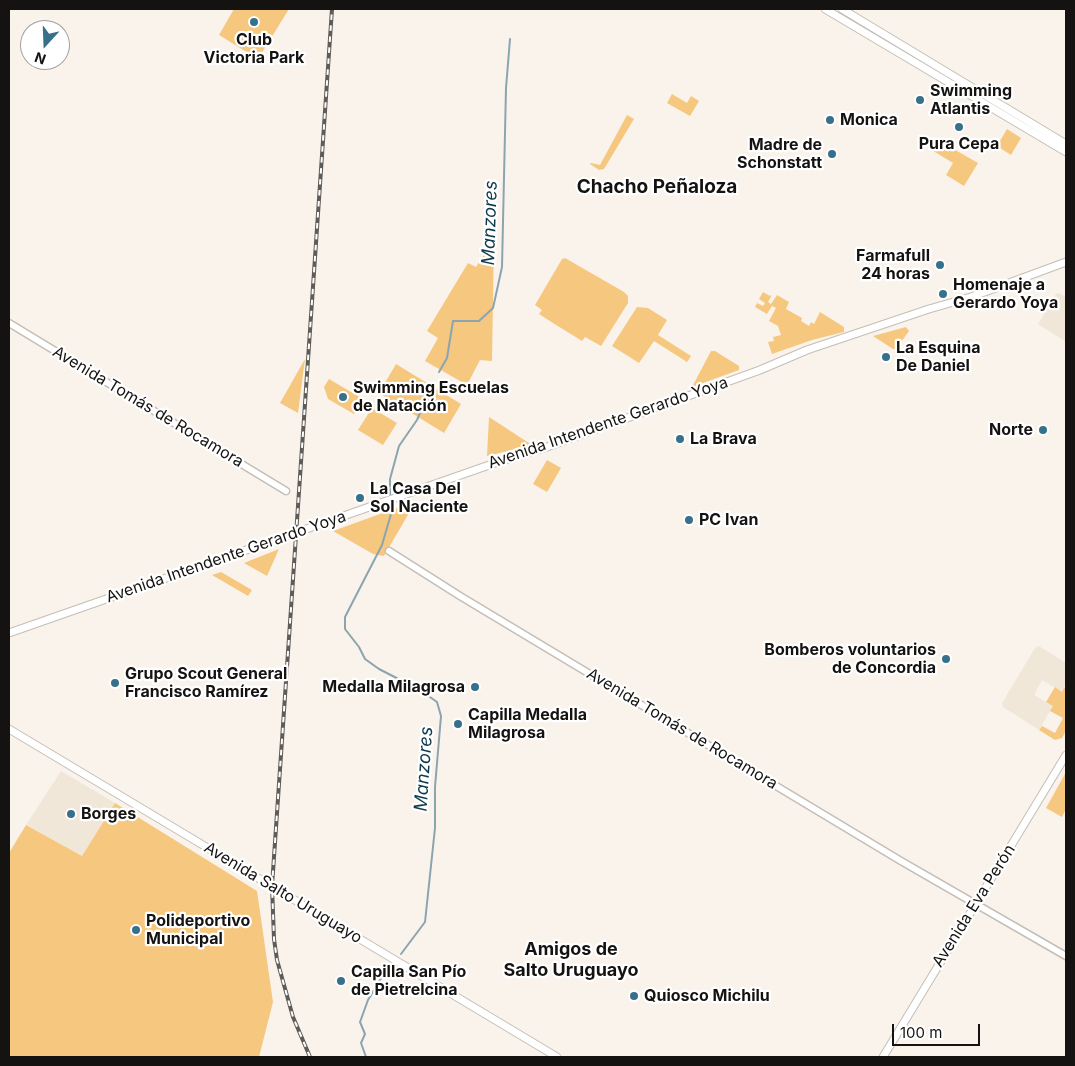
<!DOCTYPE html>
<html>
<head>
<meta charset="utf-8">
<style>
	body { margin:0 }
	#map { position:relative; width:1075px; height:1066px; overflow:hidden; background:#f9f3ec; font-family:Inter,sans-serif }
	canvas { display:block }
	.frame { position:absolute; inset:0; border:10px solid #151311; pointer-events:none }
	.north { position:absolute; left:20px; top:20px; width:50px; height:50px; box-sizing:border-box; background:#fff; border:1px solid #a1a1a0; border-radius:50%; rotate:200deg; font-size:14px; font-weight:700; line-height:20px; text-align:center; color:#151311 }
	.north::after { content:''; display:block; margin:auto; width:18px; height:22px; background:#37708a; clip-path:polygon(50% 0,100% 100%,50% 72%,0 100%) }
	.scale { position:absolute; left:892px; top:1024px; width:88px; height:22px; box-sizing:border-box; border:2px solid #151311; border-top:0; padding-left:6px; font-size:15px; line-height:18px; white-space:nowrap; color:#151311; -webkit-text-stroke:4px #fff; paint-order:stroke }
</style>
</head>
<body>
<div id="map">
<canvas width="1075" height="1066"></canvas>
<div class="frame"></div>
<div class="north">N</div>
<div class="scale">100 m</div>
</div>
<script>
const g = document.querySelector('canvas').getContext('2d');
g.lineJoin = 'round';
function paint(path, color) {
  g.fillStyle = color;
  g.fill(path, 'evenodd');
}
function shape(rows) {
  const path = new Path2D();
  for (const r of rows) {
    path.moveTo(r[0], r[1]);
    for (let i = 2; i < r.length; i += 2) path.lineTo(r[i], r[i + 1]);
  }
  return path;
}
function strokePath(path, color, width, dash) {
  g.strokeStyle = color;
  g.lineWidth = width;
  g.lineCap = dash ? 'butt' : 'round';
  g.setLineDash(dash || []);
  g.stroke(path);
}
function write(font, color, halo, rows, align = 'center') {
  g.font = font + ' Inter,sans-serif';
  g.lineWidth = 4.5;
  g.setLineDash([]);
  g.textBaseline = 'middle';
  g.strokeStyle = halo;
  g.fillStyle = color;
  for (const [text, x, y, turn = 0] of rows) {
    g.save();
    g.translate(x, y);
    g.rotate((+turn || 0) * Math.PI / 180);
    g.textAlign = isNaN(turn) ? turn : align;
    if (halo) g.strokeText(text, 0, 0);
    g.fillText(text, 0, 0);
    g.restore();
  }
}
paint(shape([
	[1059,293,1066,297,1066,342,1038,324,1056,294],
	[1039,646,1066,663,1066,684,1062,692,1042,680,1034,695,1053,706,1039,730,1003,707,1002,703,1035,648],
	[61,771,115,803,82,856,26,825]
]), '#f1e7d9');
paint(shape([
	[234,9,289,9,258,59,219,35],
	[672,94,687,103,691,96,699,101,690,116,667,103],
	[627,115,634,119,604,169,599,170,590,164,591,163,600,165],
	[1007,129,1021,138,1011,155,997,146],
	[936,139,978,163,964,186,946,175,953,163,930,149],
	[494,239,492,361,480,360,467,385,425,361,438,338,427,331,468,263,476,267],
	[565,258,624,292,628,296,628,303,601,346,585,337,582,341,553,323,539,314,542,310,535,305,562,259],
	[763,292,770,296,772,295,768,302,771,304,777,295,789,302,786,309,802,318,801,321,809,326,811,322,814,324,820,312,844,327,844,332,812,340,772,354,768,342,774,341,773,337,781,335,778,326,769,321,776,308,772,306,767,314,755,307,757,303,763,306,765,303,759,299],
	[637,307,648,308,667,320,658,335,691,356,687,362,654,341,639,363,612,346],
	[906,327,909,331,896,349,893,349,873,336],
	[711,351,715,351,739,366,739,370,692,387],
	[305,359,298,413,280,403],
	[396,364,461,404,444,433,379,393],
	[329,379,363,399,354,414,328,399,324,387],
	[372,408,397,423,383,445,358,430],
	[489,417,532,445,487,456],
	[547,460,561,468,547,492,533,484],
	[416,501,384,556,373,554,333,531],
	[279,549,267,576,244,563],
	[221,572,252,590,248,596,212,575],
	[1055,687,1062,692,1064,688,1066,689,1066,731,1062,738,1055,740,1039,730,1042,726,1055,733,1063,718,1050,711,1053,706,1046,702],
	[1066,772,1066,809,1062,817,1046,808],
	[115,803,257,891,273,1002,259,1057,9,1057,9,853,26,825,82,856]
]), '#f6c77e');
strokePath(shape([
	[439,372,447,358,453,321,479,321,493,308,502,267,506,88,510,39],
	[390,495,390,479,399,446,417,420,430,389],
	[391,514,382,545,345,617,345,629,359,647,365,659,379,669,420,690,437,702,441,716,435,787,435,828,425,922,401,954],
	[366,1057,361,1043,365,1034,360,1022,368,1000,389,965]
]), '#8ca4b0', 2);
const tertiary = shape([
	[9,323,286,491],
	[389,551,460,596,901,861,1066,956]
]);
const secondary = shape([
	[825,9,1066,152],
	[842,9,1066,144],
	[9,633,495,463,547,447,760,370,807,350,929,309,971,297,1066,262],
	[9,729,557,1057],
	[883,1057,1066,755]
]);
strokePath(tertiary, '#c3beb6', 9);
strokePath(secondary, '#c3beb6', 9);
strokePath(tertiary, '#fff', 6);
strokePath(secondary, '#fff', 7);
const rail = shape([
	[310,1057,293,1017,277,960,274,939,272,886,332,9]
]);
strokePath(rail, '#5f5c58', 4);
strokePath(rail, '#fff', 2, [5.5]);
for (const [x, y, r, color] of [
	[254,22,5,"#37708a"],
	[920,100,5,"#37708a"],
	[830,120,5,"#37708a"],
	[959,127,5,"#37708a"],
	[832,154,5,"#37708a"],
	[940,265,5,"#37708a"],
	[943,294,5,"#37708a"],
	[886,357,5,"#37708a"],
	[343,397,5,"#37708a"],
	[1043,430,5,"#37708a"],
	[680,439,5,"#37708a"],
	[360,498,5,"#37708a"],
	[689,520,5,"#37708a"],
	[946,659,5,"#37708a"],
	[115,683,5,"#37708a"],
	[475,687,5,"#37708a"],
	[458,724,5,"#37708a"],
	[71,814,5,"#37708a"],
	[136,930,5,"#37708a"],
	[341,981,5,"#37708a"],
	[634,996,5,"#37708a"]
]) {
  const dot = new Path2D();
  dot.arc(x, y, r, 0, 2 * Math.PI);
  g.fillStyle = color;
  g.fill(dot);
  strokePath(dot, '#fff', 2);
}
write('bold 16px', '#151311', '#fff', [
	["Club",254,40,"center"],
	["Victoria Park",254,58,"center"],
	["Swimming",930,91],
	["Atlantis",930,109],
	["Monica",840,120],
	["Pura Cepa",959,144,"center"],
	["Madre de",822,145,"right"],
	["Schonstatt",822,163,"right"],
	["Farmafull",930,256,"right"],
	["24 horas",930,274,"right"],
	["Homenaje a",953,285],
	["Gerardo Yoya",953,303],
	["La Esquina",896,348],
	["De Daniel",896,366],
	["Swimming Escuelas",353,388],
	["de Natación",353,406],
	["Norte",1033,430,"right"],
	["La Brava",690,439],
	["La Casa Del",370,489],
	["Sol Naciente",370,507],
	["PC Ivan",699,520],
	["Bomberos voluntarios",936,650,"right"],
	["de Concordia",936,668,"right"],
	["Grupo Scout General",125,674],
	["Francisco Ramírez",125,692],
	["Medalla Milagrosa",465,687,"right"],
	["Capilla Medalla",468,715],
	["Milagrosa",468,733],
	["Borges",81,814],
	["Polideportivo",146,921],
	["Municipal",146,939],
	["Capilla San Pío",351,972],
	["de Pietrelcina",351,990],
	["Quiosco Michilu",644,996]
], 'left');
write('16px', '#151311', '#fff', [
	["Avenida Tomás de Rocamora",148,407,31],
	["Avenida Intendente Gerardo Yoya",608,423,-19],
	["Avenida Intendente Gerardo Yoya",226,557,-19],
	["Avenida Tomás de Rocamora",682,729,31],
	["Avenida Salto Uruguayo",283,893,31],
	["Avenida Eva Perón",974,906,-58]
]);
write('italic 18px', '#0d3a4c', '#fff', [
	["Manzores",490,223,-88],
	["Manzores",424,769,-86]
]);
write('bold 18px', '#151311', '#fff', [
	["Amigos de",571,950],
	["Salto Uruguayo",571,971]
]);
write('bold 19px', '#151311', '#fff', [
	["Chacho Peñaloza",657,187]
]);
</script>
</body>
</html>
